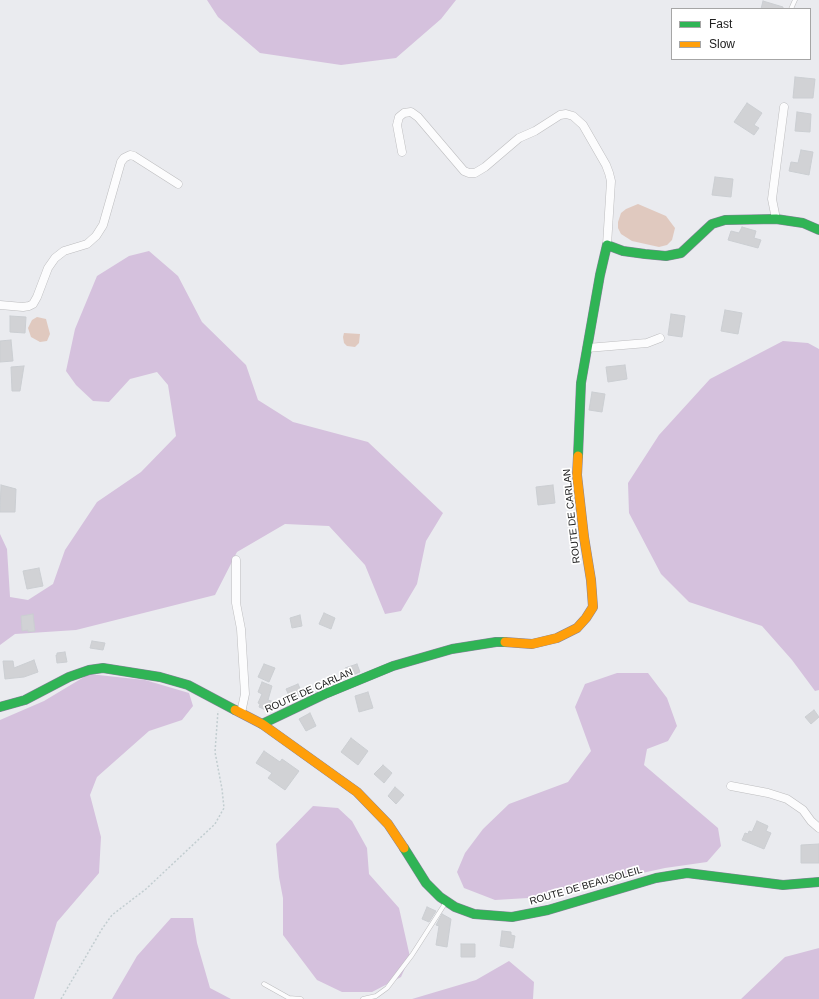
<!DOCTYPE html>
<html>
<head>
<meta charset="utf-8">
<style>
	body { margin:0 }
	#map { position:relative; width:819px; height:999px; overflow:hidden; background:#eaebef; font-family:Arial,sans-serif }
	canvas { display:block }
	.legend { position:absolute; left:671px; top:8px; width:140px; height:52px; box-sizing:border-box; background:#fff; border:1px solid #a6a6a6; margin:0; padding:5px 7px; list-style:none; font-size:12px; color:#212121 }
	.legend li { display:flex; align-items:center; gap:8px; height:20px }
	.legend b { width:20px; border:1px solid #a6a6a6 }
</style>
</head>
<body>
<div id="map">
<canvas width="819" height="999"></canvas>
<ul class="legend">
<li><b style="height:5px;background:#30b455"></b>Fast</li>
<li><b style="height:5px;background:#ff9f0a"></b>Slow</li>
</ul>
</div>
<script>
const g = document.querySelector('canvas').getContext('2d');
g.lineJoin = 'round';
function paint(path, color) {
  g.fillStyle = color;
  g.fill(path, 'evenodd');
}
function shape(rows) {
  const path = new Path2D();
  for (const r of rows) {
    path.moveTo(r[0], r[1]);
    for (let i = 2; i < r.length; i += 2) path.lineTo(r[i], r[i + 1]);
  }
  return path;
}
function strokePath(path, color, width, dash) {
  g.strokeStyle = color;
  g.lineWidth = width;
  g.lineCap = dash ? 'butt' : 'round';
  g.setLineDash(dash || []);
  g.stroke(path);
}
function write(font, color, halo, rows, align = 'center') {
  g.font = font + ' Arial,sans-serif';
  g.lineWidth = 3.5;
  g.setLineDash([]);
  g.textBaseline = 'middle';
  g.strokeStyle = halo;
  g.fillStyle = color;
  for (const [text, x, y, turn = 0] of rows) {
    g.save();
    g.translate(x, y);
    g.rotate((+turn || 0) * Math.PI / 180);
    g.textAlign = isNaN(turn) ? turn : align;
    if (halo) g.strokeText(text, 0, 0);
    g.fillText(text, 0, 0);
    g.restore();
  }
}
paint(shape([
	[207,0,456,0,441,19,396,58,341,65,260,53,218,17],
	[149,251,178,276,202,322,246,365,258,400,293,422,368,442,443,513,426,541,417,584,401,611,385,614,365,565,329,526,285,524,237,552,215,595,76,630,15,634,0,645,0,534,7,549,10,597,28,600,53,584,65,550,97,502,141,472,176,436,168,385,157,372,130,379,109,402,93,401,76,385,66,371,75,329,97,276,129,256],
	[783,341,808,343,819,349,819,690,815,691,792,660,762,626,689,602,661,574,629,513,628,483,659,435,710,379],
	[617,673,648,673,667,698,677,726,668,741,647,749,644,765,718,828,721,846,707,862,665,868,528,898,495,900,464,888,457,872,465,853,483,829,509,804,568,782,591,751,575,707,585,684],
	[89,674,145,680,189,693,193,706,182,720,149,731,97,777,90,795,101,837,99,873,57,922,34,999,0,999,0,720,44,701],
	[313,806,338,808,352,821,367,848,369,874,399,908,410,957,401,977,372,992,342,992,317,980,283,935,283,898,279,877,276,844],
	[171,918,193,918,197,943,210,988,231,999,112,999,137,956],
	[819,948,819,999,741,999,785,957],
	[509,961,534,982,533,999,412,999,476,980]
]), '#d5c1dd');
paint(shape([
	[638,204,666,216,675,228,672,240,667,245,659,247,632,241,621,234,618,228,618,222,621,213,626,209],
	[37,317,46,319,50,334,47,341,40,342,31,337,28,328,32,320],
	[344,333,360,334,359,343,355,347,347,346,344,343,343,337]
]), '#e0c9bf');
const building = shape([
	[763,1,783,7,783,9,761,9,763,1],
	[795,77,815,79,813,98,793,98,795,77],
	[747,103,762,113,754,125,759,128,754,135,734,122,747,103],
	[797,112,811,114,810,132,795,131,797,112],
	[801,150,813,152,809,175,789,171,791,162,798,163,801,150],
	[715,177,733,179,731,197,712,195,715,177],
	[742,227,756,231,754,238,761,240,758,248,728,240,731,231,739,233,742,227],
	[725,310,742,313,738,334,721,331,725,310],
	[671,314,685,316,682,337,668,335,671,314],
	[10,316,26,317,25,333,10,332,10,316],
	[11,340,13,361,0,362,0,341,11,340],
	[625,365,627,379,608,382,606,367,625,365],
	[24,366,20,391,12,391,11,367,24,366],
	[592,392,605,394,602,412,589,410,592,392],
	[1,485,16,489,15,512,0,512,1,485],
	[553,485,555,503,538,505,536,487,553,485],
	[39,568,43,586,27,589,23,571,39,568],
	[324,613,335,618,331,629,319,624,324,613],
	[33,614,35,631,28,632,28,630,22,631,21,616,33,614],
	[300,615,302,626,292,628,290,618,300,615],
	[92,641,105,643,103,650,90,648,92,641],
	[65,652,67,662,57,663,56,655,57,655,57,653,65,652],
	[34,660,38,672,24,677,5,679,3,661,13,661,14,668,34,660],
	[264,664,275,668,269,682,258,677,264,664],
	[357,664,360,672,348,677,345,668,357,664],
	[262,682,272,686,268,700,274,702,270,712,259,707,260,704,258,703,262,694,258,692,262,682],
	[298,684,303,695,291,700,286,689,298,684],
	[368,692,373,708,359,712,355,696,368,692],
	[814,710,819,717,811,724,805,717,814,710],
	[310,713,316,726,306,731,299,719,310,713],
	[351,738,368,751,358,765,341,752,351,738],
	[264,751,280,762,282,759,299,771,285,790,268,778,272,773,256,763,264,751],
	[383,765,392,773,384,783,374,774,383,765],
	[395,787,404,795,396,804,388,796,395,787],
	[757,821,768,826,766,831,771,833,764,849,742,840,745,833,748,834,749,831,752,832,757,821],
	[819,844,819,863,801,863,801,845,819,844],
	[427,907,436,911,429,922,422,919,427,907],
	[442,914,451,919,447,947,436,945,439,926,436,925,442,914],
	[502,931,511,932,511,935,515,936,513,948,500,946,502,931],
	[461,944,475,944,475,957,461,957,461,944]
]);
paint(building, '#d1d2d5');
strokePath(building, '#cbced2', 1);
const lane = shape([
	[791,9,795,0],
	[264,984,289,998,301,999],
	[363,999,376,996,387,988,412,955,446,902]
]);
const street = shape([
	[402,152,397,125,399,117,404,113,411,112,418,117,464,171,469,173,475,173,485,167,519,138,535,131,560,115,566,114,573,116,583,125,606,165,609,173,611,181,607,245],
	[776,219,772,199,784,107],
	[0,305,23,307,29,306,33,304,37,297,48,268,55,258,64,251,87,244,96,236,103,225,121,162,124,158,130,155,134,156,178,184],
	[587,348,647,343,660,338],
	[236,560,236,603,241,629,245,694,241,713],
	[731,786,768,793,787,799,803,810,811,821,819,828]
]);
const fast = shape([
	[578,456,581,383,600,275,607,245,623,251,645,254,666,256,681,253,712,224,725,220,776,219,803,223,819,230],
	[0,707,25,700,69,677,89,670,103,668,160,677,188,685,235,710],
	[262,724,325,694,393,666,452,649,496,642,505,642],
	[404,848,426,883,440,897,455,907,474,914,512,917,548,910,656,878,687,873,783,885,819,882]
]);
const slow = shape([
	[505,642,532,644,557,638,577,628,586,618,593,607,591,580,584,537,577,475,578,456],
	[235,710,262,724,357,792,388,824,404,848]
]);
strokePath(lane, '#bdbdbf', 5);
strokePath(street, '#bdbdbf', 9);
strokePath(fast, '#868299', 10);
strokePath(slow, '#868299', 10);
strokePath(shape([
	[61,999,102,929,112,915,146,889,215,824,224,808,222,789,215,752,218,711]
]), '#c2cdd0', 1.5, [2, 2]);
strokePath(lane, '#fcfcfd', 4);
strokePath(street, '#fcfcfd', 8);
strokePath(fast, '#30b455', 9);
strokePath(slow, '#ff9f0a', 9);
write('10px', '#212121', '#fff', [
	["ROUTE DE CARLAN",572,516,-96],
	["ROUTE DE CARLAN",309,691,-24],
	["ROUTE DE BEAUSOLEIL",586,886,-16]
]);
</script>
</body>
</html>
